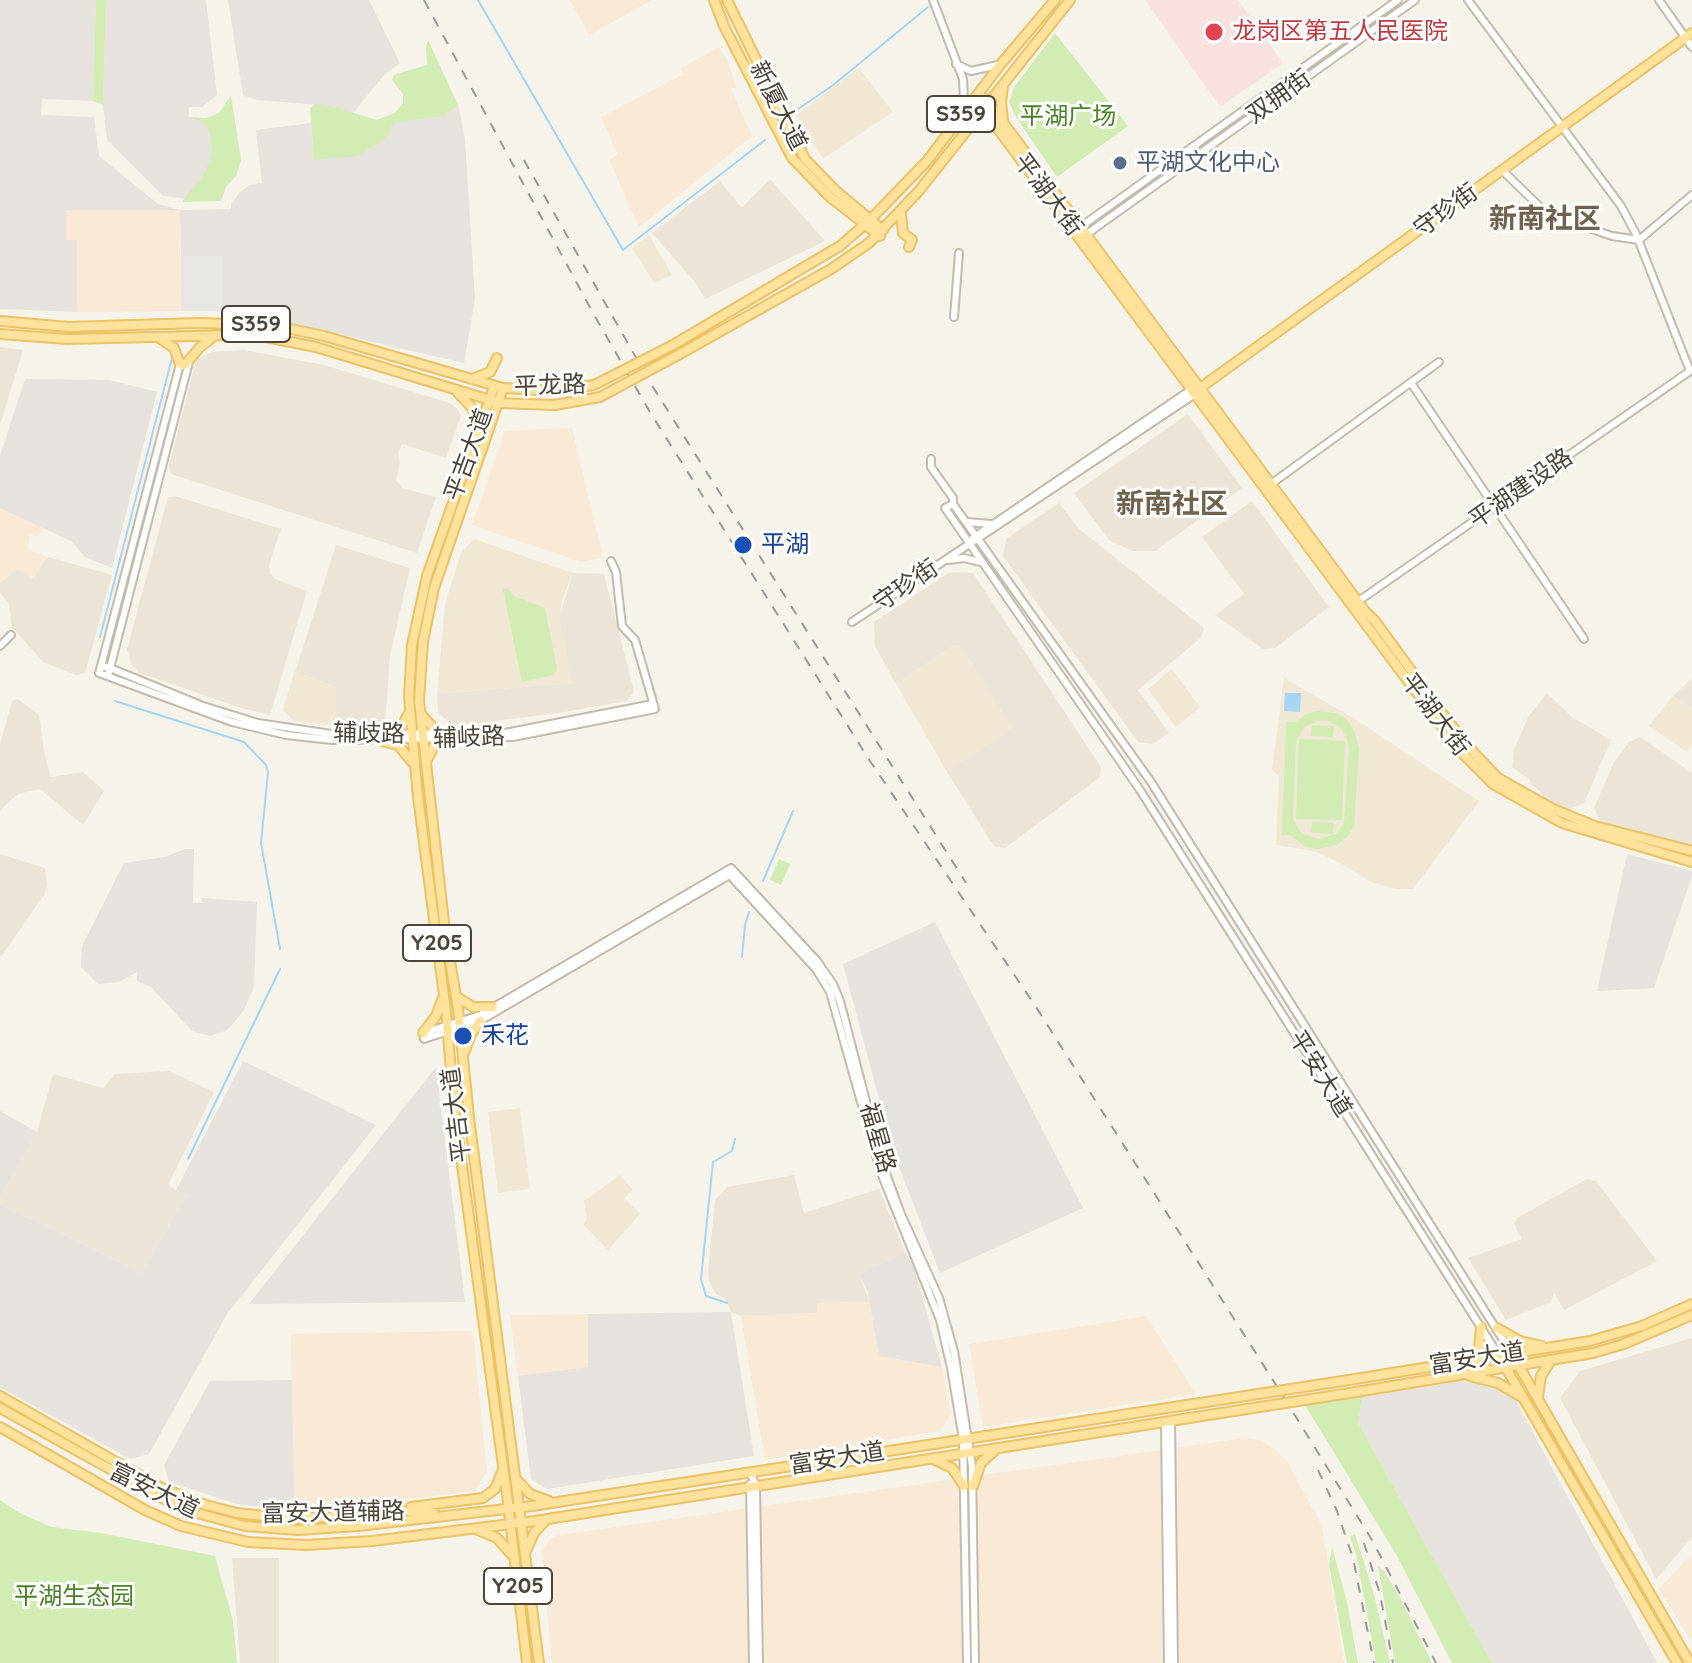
<!DOCTYPE html>
<html>
<head>
<meta charset="utf-8">
<style>
	body { margin:0 }
	canvas { display:block; background:#f6f3eb }
</style>
</head>
<body>
<canvas width="1692" height="1663"></canvas>
<script>
const g = document.querySelector('canvas').getContext('2d');
g.lineJoin = 'round';
function paint(path, color) {
  g.fillStyle = color;
  g.fill(path, 'evenodd');
}
function shape(rows) {
  const path = new Path2D();
  for (const r of rows) {
    path.moveTo(r[0], r[1]);
    for (let i = 2; i < r.length; i += 2) path.lineTo(r[i], r[i + 1]);
  }
  return path;
}
function strokePath(path, color, width, dash) {
  g.strokeStyle = color;
  g.lineWidth = width;
  g.lineCap = dash ? 'butt' : 'round';
  g.setLineDash(dash || []);
  g.stroke(path);
}
function write(font, color, halo, rows, align = 'center') {
  g.font = font + ' Quicksand,"Noto Sans SC",sans-serif';
  g.lineWidth = 6;
  g.setLineDash([]);
  g.textBaseline = 'middle';
  g.strokeStyle = halo;
  g.fillStyle = color;
  for (const [text, x, y, turn = 0] of rows) {
    g.save();
    g.translate(x, y);
    g.rotate((+turn || 0) * Math.PI / 180);
    g.textAlign = isNaN(turn) ? turn : align;
    if (halo) g.strokeText(text, 0, 0);
    g.fillText(text, 0, 0);
    g.restore();
  }
}
paint(shape([
	[770,179,825,241,705,299,695,282,652,233,720,181,742,208],
	[0,347,23,350,0,425],
	[244,350,324,365,450,403,458,409,461,416,446,458,402,444,398,453,400,461,396,480,402,488,436,497,417,553,171,474,169,467,196,360,211,352],
	[1188,414,1242,488,1155,551,1132,551,1109,540,1074,493],
	[175,496,281,529,269,565,270,573,275,579,307,591,270,715,241,708,140,673,131,664,127,649,168,497],
	[1252,501,1329,607,1275,648,1263,649,1215,615,1244,594,1202,537],
	[1059,503,1079,529,1204,628,1201,638,1138,690,1169,733,1153,744,1138,742,1003,556,1006,539],
	[336,545,410,568,390,656,385,726,336,726,336,687,295,672],
	[48,557,112,575,85,673,76,675,43,662,12,627,9,604,0,593,0,583,17,569,32,578],
	[950,572,973,573,1101,767,1099,778,1005,848,994,846,947,772,1012,728,963,650,958,645,951,647,896,684,875,646,874,622],
	[573,573,604,574,634,691,627,701,558,713,454,726,438,713,437,694,572,683,560,627,560,614],
	[1692,678,1692,708,1673,696],
	[1547,693,1572,717,1611,740,1584,803,1565,811,1544,800,1541,792,1531,785,1530,780,1512,767,1514,750,1528,717],
	[18,699,39,715,45,757,51,777,83,772,104,791,83,825,40,789,18,794,0,810,0,745,12,701],
	[1640,737,1692,773,1692,845,1601,822,1594,808,1614,762,1629,742],
	[0,854,45,868,47,885,44,895,0,958],
	[169,1071,214,1092,168,1185,186,1196,142,1273,0,1204,0,1198,37,1132,53,1074,103,1088,115,1074],
	[794,1175,804,1213,879,1189,905,1252,859,1274,870,1302,817,1303,818,1313,741,1316,731,1312,725,1298,716,1294,709,1281,708,1271,715,1200,727,1187],
	[1587,1179,1596,1181,1657,1261,1564,1310,1554,1293,1551,1302,1506,1320,1468,1258,1522,1239,1514,1224,1517,1218],
	[1692,1338,1692,1537,1656,1579,1560,1398,1580,1371],
	[232,1558,279,1558,279,1663,240,1663]
]), '#ebe5d9');
paint(shape([
	[570,0,652,0,589,35],
	[719,47,728,61,736,87,731,89,752,136,639,227,609,160,618,154,601,117,684,74,681,68],
	[66,210,180,210,181,311,77,312,77,241,66,240],
	[572,428,603,557,581,562,472,525,505,431],
	[0,508,44,528,38,536,30,535,28,550,48,557,32,579,17,569,0,583],
	[870,1302,879,1356,942,1367,951,1414,940,1431,765,1460,741,1316,817,1313,817,1303],
	[588,1314,588,1367,518,1376,510,1315],
	[1146,1316,1196,1394,983,1427,969,1344],
	[473,1331,487,1472,475,1491,294,1511,291,1334],
	[1245,1438,1259,1440,1272,1447,1288,1463,1322,1526,1344,1663,552,1663,542,1552,550,1539,559,1535],
	[1692,1554,1692,1642,1659,1589]
]), '#f8ead7');
paint(shape([
	[0,0,96,0,93,101,42,99,41,115,94,117,99,156,158,204,180,210,231,209,231,204,240,192,250,185,262,183,256,130,311,123,314,160,393,123,444,116,458,105,465,139,475,299,464,363,330,332,223,311,223,256,181,256,180,210,66,210,66,240,77,240,77,312,0,309],
	[106,0,206,0,217,95,202,107,189,107,189,117,204,123,209,132,212,156,210,170,187,199,163,196,107,140,103,105],
	[228,0,369,0,400,63,384,75,353,113,331,106,257,100,243,95],
	[25,379,109,380,157,392,112,568,85,557,71,541,0,508,0,456],
	[185,849,194,849,193,903,202,903,202,898,257,902,254,987,244,1010,231,1026,225,1031,210,1036,192,1031,151,987,137,981,137,972,119,982,98,984,81,967,82,946,124,863,165,857],
	[1627,854,1692,871,1692,876,1654,988,1597,991],
	[935,922,1083,1208,940,1273,893,1151,843,964],
	[243,1061,376,1125,227,1314,149,1454,130,1459,0,1387,0,1204,142,1273,186,1196,176,1190],
	[436,1067,465,1302,249,1304],
	[0,1111,37,1132,0,1198],
	[905,1252,914,1268,942,1367,879,1356,868,1293,859,1274],
	[731,1312,754,1456,547,1489,531,1479,518,1376,588,1367,588,1314],
	[292,1380,294,1511,237,1504,169,1482,164,1465,210,1381],
	[1463,1381,1490,1385,1515,1399,1657,1663,1492,1663,1358,1423,1362,1397]
]), '#e6e2dd');
paint(shape([
	[859,68,893,112,823,159,796,115],
	[649,235,672,275,654,283,632,248],
	[474,539,573,573,562,600,560,621,573,683,437,694,445,604,461,553],
	[958,645,963,650,1013,728,947,772,896,684,951,647],
	[1172,669,1200,707,1177,726,1174,725,1148,689],
	[294,672,336,687,336,726,294,721,283,710],
	[1284,678,1355,719,1479,801,1413,889,1395,889,1369,881,1342,864,1314,851,1276,845,1279,775,1272,770],
	[1673,696,1692,708,1692,745,1687,752,1649,726],
	[520,1108,530,1189,498,1193,488,1112],
	[620,1175,633,1190,624,1198,640,1214,608,1250,583,1224,587,1219,584,1201]
]), '#f0e8d5');
paint(shape([
	[1145,0,1238,0,1283,63,1220,107]
]), '#f7e2df');
paint(shape([
	[96,0,106,0,103,105,93,101],
	[1055,33,1128,126,1057,177,1016,117,1009,102,1014,87],
	[428,40,458,105,444,116,393,123,384,140,357,156,314,160,310,109,314,104,331,106,377,120,395,113,403,103,403,94,392,80,394,75,427,65,426,46],
	[231,95,241,160,236,176,226,187,221,201,182,202,203,176,212,156,209,132,204,123,189,117,206,118,219,113],
	[506,588,516,597,545,608,557,668,554,675,522,682,503,590],
	[1317,711,1336,713,1347,720,1354,730,1359,748,1354,827,1347,837,1337,845,1318,849,1306,847,1290,835,1282,835,1286,722,1295,722,1305,715],
	[1318,721,1328,721,1340,727,1347,739,1349,748,1344,823,1336,834,1318,839,1301,833,1294,821,1293,812,1296,741,1305,726],
	[1312,725,1334,726,1333,737,1311,736],
	[1299,739,1345,741,1342,820,1296,819],
	[1312,822,1334,823,1333,834,1311,833],
	[779,859,790,864,781,885,770,880],
	[1362,1397,1358,1423,1492,1663,1452,1663,1397,1556,1305,1405],
	[0,1500,18,1512,51,1527,101,1533,215,1556,233,1621,237,1663,0,1663],
	[1355,1534,1375,1598,1390,1663,1376,1663,1357,1558,1350,1536],
	[1332,1547,1347,1602,1358,1663,1347,1663,1329,1565],
	[1378,1566,1384,1571,1399,1596,1432,1663,1395,1663]
]), '#d2ecb3');
paint(shape([
	[223,255,223,311,181,311,181,256]
]), '#e8e6e3');
paint(shape([
	[1285,693,1301,693,1300,712,1284,711]
]), '#a6d5f5');
strokePath(shape([
	[478,0,623,250,765,140],
	[798,109,832,86,928,7],
	[100,637,172,358],
	[115,701,244,742,266,765,268,772,261,843,280,949],
	[763,881,793,811],
	[742,957,745,925,749,912],
	[188,1159,280,969],
	[727,1303,706,1296,701,1279,713,1162,732,1151,735,1139]
]), '#a6d5f5', 2);
const minor = shape([
	[933,0,963,79,964,99,957,118],
	[1659,0,1692,47],
	[956,64,971,71,998,65],
	[1502,170,1542,209,1556,217,1612,236,1639,240,1692,195],
	[1079,228,1398,0],
	[1082,234,1086,235,1098,226,1415,0],
	[954,317,959,253],
	[1411,383,1584,639],
	[931,459,931,467,953,498,953,504,1151,782,1512,1354],
	[1271,484,1439,362],
	[953,504,945,508,1140,790,1499,1356],
	[967,522,991,524],
	[973,538,1192,389],
	[948,560,964,558,980,562],
	[1357,602,1690,371,1636,234,1621,206,1468,0],
	[852,622,1195,394],
	[0,646,11,635],
	[101,666,180,364],
	[109,672,189,362],
	[99,673,232,722,286,735,332,740,513,737,655,709,635,640,622,626,616,572,611,561],
	[99,673,101,666,110,668,203,706,258,723,331,734,505,733,653,704],
	[726,871,816,969,830,992,881,1173,940,1320,951,1368,963,1439,967,1663],
	[423,1033,480,1015,731,868,817,961,833,984,840,1001,882,1163,901,1214,939,1298,954,1351,972,1466,975,1663],
	[424,1039,480,1021,733,873],
	[1171,1421,1174,1663],
	[1165,1422,1168,1663],
	[750,1472,756,1486,759,1663],
	[750,1484,753,1663]
]);
const major = shape([
	[714,0,724,26,792,158,830,197,880,236],
	[727,0,805,159,835,190,883,230],
	[978,94,983,109,1460,751,1493,784,1562,823,1692,862],
	[979,95,988,102,1365,611,1375,621,1448,721,1475,754,1498,778,1553,809,1595,826,1692,851],
	[1003,120,1001,102,1003,86],
	[901,214,903,233,912,240,909,247],
	[0,321,69,327,198,323,272,325,324,336,503,388,556,391,594,385],
	[0,334,67,339,234,335,266,337,316,347,500,403,555,405,600,397],
	[158,337,174,348,180,364,185,365,200,347,213,337],
	[673,345,840,246,870,220,927,161,1000,65,1055,0],
	[680,354,831,269,869,243,918,192,1070,0],
	[472,379,490,372,497,358],
	[494,387,427,576,412,645,409,697,418,797,446,1011,454,1107,507,1495,527,1663],
	[503,388,434,588,423,641,419,701,445,931,458,1009,469,1117,539,1663],
	[1200,388,1692,33],
	[458,393,473,409,478,429],
	[422,715,435,730,449,735],
	[386,735,402,726,409,713],
	[382,741,398,745,412,762],
	[426,762,434,746,448,740],
	[457,997,473,1007,493,1007],
	[423,1033,436,1016,442,1000],
	[465,1051,470,1036,480,1021],
	[1497,1328,1520,1341,1542,1346],
	[1512,1354,1690,1663],
	[1499,1356,1677,1663],
	[1468,1361,1479,1348,1481,1327],
	[1470,1376,1498,1383,1520,1396],
	[1349,1380,1590,1341,1642,1326,1692,1304],
	[1356,1392,1593,1353,1624,1344,1692,1315],
	[0,1396,162,1488,206,1505,237,1513,283,1518,330,1517,389,1510,434,1513],
	[1538,1397,1541,1376,1550,1362],
	[0,1408,182,1509,245,1526,298,1530,358,1526,532,1506,1200,1403],
	[0,1427,145,1510,181,1526,248,1542,306,1545,372,1541,535,1521,1202,1416],
	[935,1460,952,1468,964,1486],
	[518,1481,530,1494,549,1501],
	[973,1486,981,1463,995,1450],
	[411,1507,483,1498,495,1489,502,1472],
	[478,1530,497,1538,511,1554],
	[527,1549,534,1533,545,1521]
]);
strokePath(minor, '#c3bbad', 10);
strokePath(major, '#ebc265', 12);
strokePath(minor, '#fff', 6);
strokePath(major, '#ffe29c', 8);
strokePath(shape([
	[424,0,593,313,651,414,870,761,1036,1007,1283,1396,1372,1540,1436,1663],
	[524,160,651,384,966,883],
	[1318,1470,1337,1511,1353,1558,1374,1663],
	[1364,1543,1380,1594,1393,1663]
]), '#9a9a9a', 2, [10, 10]);
const majorBridge = shape([
	[594,385,673,345],
	[600,397,680,354],
	[1200,1403,1349,1380],
	[1202,1416,1356,1392]
]);
strokePath(majorBridge, '#ebc265', 12, []);
strokePath(majorBridge, '#ffe29c', 8);
for (const [x, y, r, color] of [
	[1214,32,10,"#e0444e"],
	[1120,163,8,"#5c6f8a"],
	[743,545,10,"#1a4fb4"],
	[463,1036,10,"#1a4fb4"]
]) {
  const dot = new Path2D();
  dot.arc(x, y, r, 0, 2 * Math.PI);
  g.fillStyle = color;
  g.fill(dot);
  strokePath(dot, '#fff', 3);
}
for (const [x, y, w] of [
	[961,114,68],
	[256,324,68],
	[437,943,68],
	[518,1586,68]
]) {
  const box = new Path2D();
  box.roundRect(x - w / 2, y - 18, w, 36, 6);
  g.fillStyle = '#fff';
  g.fill(box);
  strokePath(box, '#4c4438', 2);
}
write('bold 22px', '#4c4438', null, [
	["S359",961,114],
	["S359",256,324],
	["Y205",437,943],
	["Y205",518,1586]
]);
write('24px', '#be3a42', '#fff', [
	["龙岗区第五人民医院",1232,32]
], 'left');
write('24px', '#4c4438', '#fff', [
	["双拥街",1279,97,-36],
	["新厦大道",778,106,63],
	["平湖大街",1048,195,53],
	["守珍街",1446,211,-36],
	["平龙路",550,386,-2],
	["平吉大道",469,455,-70],
	["平湖建设路",1521,489,-35],
	["守珍街",906,586,-34],
	["平湖大街",1435,715,53],
	["辅歧路",369,734,1],
	["辅岐路",469,738,-2],
	["平安大道",1320,1074,58],
	["平吉大道",457,1115,-97],
	["福星路",877,1138,74],
	["富安大道",1477,1359,-9],
	["富安大道",837,1459,-9],
	["富安大道",154,1491,26],
	["富安大道辅路",333,1513,-1]
]);
write('24px', '#4a8227', '#fff', [
	["平湖广场",1068,117],
	["平湖生态园",74,1597]
]);
write('24px', '#4e5e75', '#fff', [
	["平湖文化中心",1136,163]
], 'left');
write('24px', '#164399', '#fff', [
	["平湖",761,545],
	["禾花",481,1036]
], 'left');
write('bold 28px', '#6f624f', '#fff', [
	["新南社区",1545,220],
	["新南社区",1172,505]
]);
</script>
</body>
</html>
